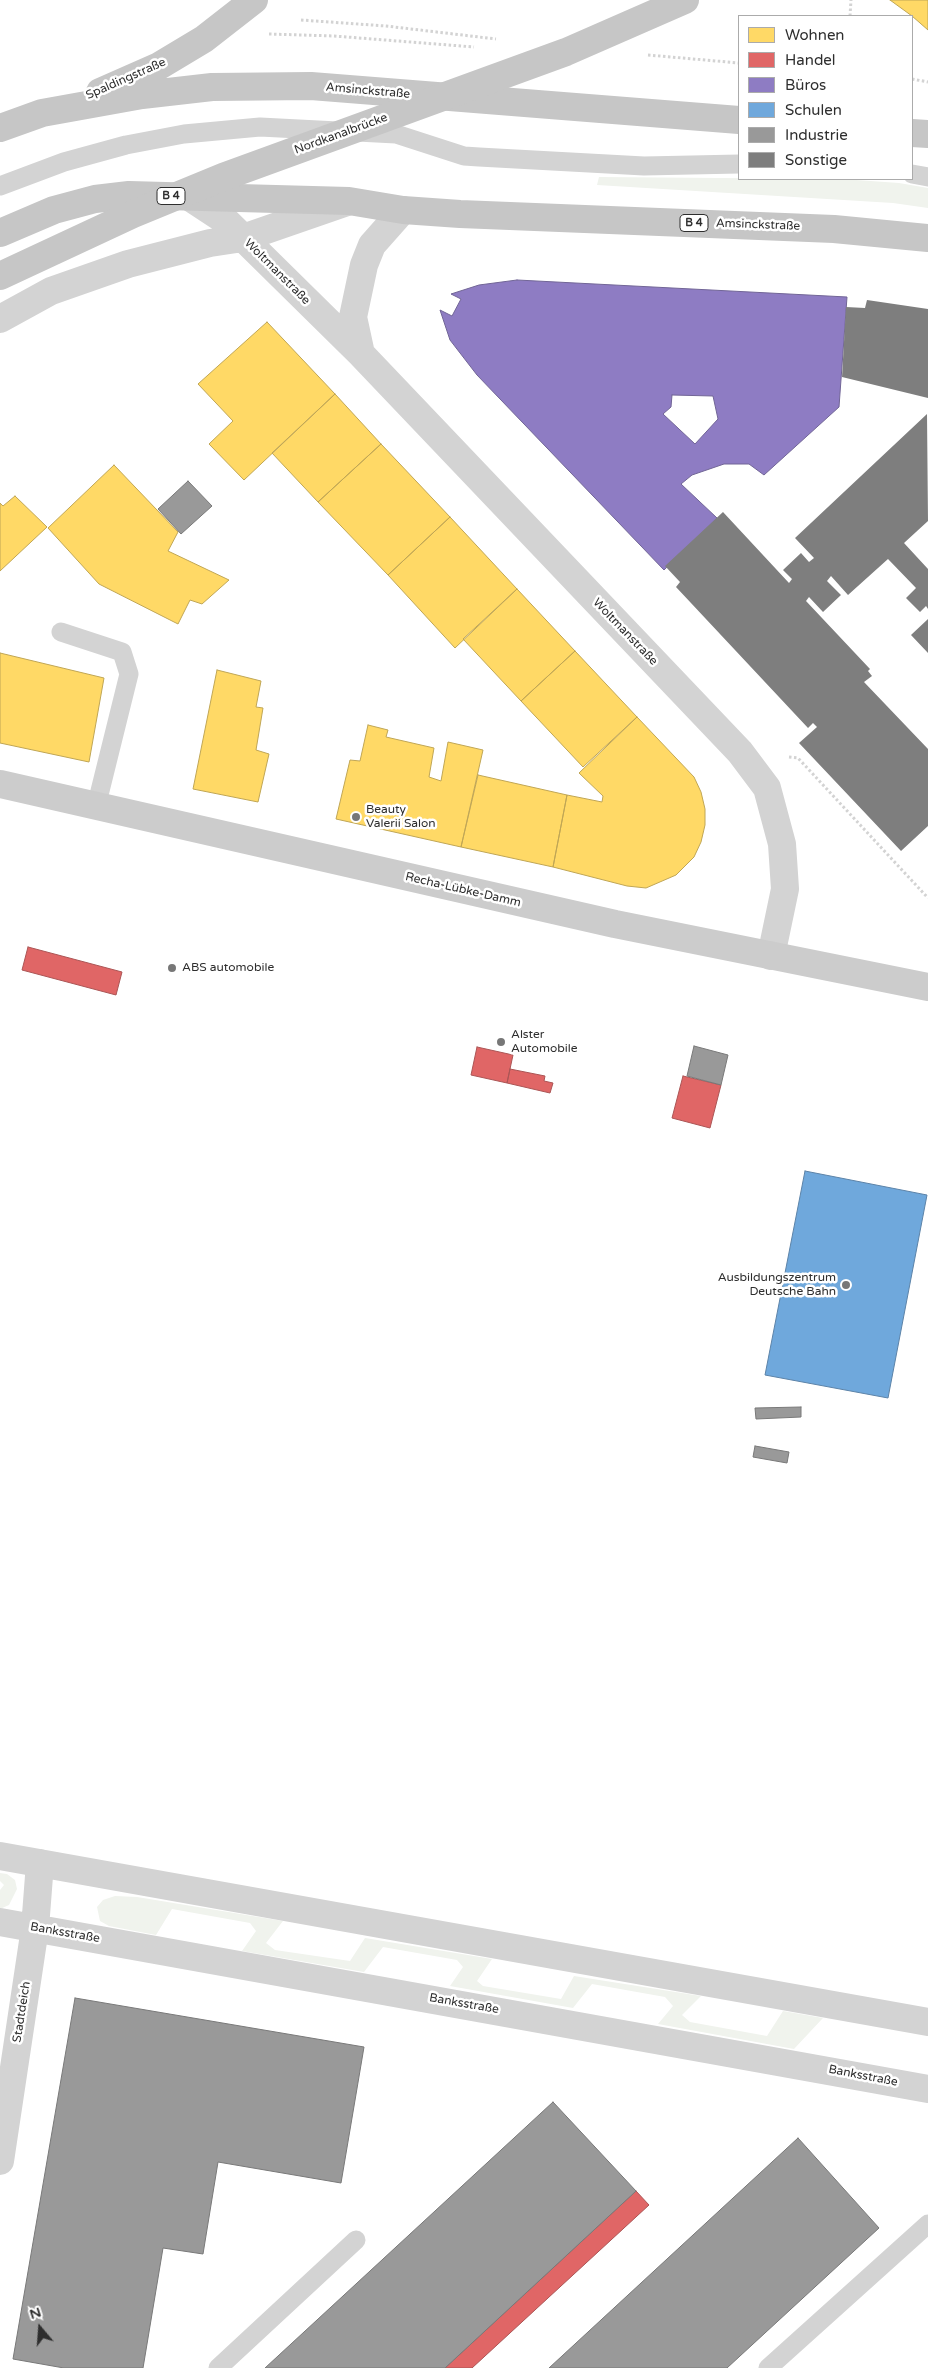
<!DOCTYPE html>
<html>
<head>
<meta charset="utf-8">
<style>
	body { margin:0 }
	#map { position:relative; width:928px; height:2368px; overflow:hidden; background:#fff; font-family:"Varela Round",sans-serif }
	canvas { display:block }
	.legend { position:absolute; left:738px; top:15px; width:175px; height:165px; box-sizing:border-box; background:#fff; border:1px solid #ababab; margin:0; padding:6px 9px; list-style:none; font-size:15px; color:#2e2e2e }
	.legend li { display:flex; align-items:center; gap:10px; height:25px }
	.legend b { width:25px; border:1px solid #ababab }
	.north { position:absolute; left:15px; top:2303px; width:50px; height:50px; -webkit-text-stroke:4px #fff; paint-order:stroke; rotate:342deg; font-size:14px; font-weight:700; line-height:20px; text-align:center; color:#2e2e2e }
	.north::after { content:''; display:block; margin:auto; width:18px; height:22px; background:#2e2e2e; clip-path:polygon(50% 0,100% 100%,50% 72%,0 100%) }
</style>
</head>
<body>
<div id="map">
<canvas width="928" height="2368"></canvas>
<ul class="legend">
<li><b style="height:14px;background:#ffd966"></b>Wohnen</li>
<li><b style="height:14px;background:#e06666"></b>Handel</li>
<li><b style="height:14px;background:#8e7cc3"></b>Büros</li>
<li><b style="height:14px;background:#6fa8dc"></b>Schulen</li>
<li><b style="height:14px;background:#999"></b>Industrie</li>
<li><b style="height:14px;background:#7e7e7e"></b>Sonstige</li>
</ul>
<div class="north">N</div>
</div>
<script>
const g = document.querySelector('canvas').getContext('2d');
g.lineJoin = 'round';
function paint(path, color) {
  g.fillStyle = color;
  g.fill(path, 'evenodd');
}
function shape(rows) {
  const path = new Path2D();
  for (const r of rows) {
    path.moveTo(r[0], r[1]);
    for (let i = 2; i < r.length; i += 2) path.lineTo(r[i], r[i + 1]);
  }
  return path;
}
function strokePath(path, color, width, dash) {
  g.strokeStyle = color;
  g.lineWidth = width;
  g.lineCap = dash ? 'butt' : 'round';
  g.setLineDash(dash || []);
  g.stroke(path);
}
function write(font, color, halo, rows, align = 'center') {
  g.font = font + ' "Varela Round",sans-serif';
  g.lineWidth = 5;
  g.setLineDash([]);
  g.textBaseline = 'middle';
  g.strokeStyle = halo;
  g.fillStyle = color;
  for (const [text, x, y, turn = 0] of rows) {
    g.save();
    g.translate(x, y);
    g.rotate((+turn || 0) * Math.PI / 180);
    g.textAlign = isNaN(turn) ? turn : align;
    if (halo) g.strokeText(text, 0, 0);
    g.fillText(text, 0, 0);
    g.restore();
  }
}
paint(shape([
	[599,177,842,179,899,183,928,188,928,208,893,203,597,185],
	[0,1873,7,1874,15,1880,17,1889,9,1905,0,1909,0,1890,4,1885,0,1881],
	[115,1896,137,1897,283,1921,266,1943,275,1950,350,1961,365,1938,492,1959,477,1981,483,1986,561,1999,574,1976,701,1996,682,2015,690,2022,767,2036,783,2011,823,2018,794,2049,658,2024,673,2006,665,1997,592,1984,573,2008,450,1986,463,1967,457,1960,383,1947,364,1972,242,1951,256,1931,250,1923,172,1909,156,1935,109,1926,100,1921,97,1907,103,1900]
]), '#f0f3ed');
const homes = shape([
	[890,0,928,0,928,30,912,16,890,0],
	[267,322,335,394,244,480,209,444,233,421,198,384,267,322],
	[335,394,381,444,318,502,272,453,335,394],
	[381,444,450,517,388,575,318,502,381,444],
	[114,465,178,532,168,551,229,580,202,604,190,600,178,624,99,584,48,528,114,465],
	[15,496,47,527,0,571,0,503,3,506,15,496],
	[450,517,517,589,455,648,388,575,450,517],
	[517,589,575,651,521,701,463,639,517,589],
	[575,651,637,717,583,767,521,701,575,651],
	[0,653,104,678,89,762,0,743,0,653],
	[217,670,261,681,256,707,263,708,256,750,269,754,258,802,193,789,217,670],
	[637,717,694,777,701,792,705,809,705,825,701,842,694,857,676,875,646,888,627,886,553,867,567,795,602,802,603,796,579,773,637,717],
	[368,725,388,730,386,737,434,748,429,777,441,781,448,742,483,750,461,847,336,819,350,760,360,761,368,725],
	[478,775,567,795,553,867,461,847,478,775]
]);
paint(homes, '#ffd966');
strokePath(homes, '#c0a655', 1);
const shops = shape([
	[28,947,122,972,116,995,22,970,28,947],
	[477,1047,513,1055,507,1083,471,1075,477,1047],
	[510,1069,545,1076,544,1081,553,1083,550,1093,507,1083,510,1069],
	[683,1076,721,1085,710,1128,672,1118,683,1076],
	[636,2191,649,2205,472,2368,445,2368,636,2191]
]);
paint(shops, '#e06666');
strokePath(shops, '#ab5555', 1);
const offices = shape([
	[517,280,847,297,839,407,764,475,749,464,724,464,692,475,681,484,717,518,664,570,477,375,450,340,440,310,452,316,461,299,451,294,479,285,517,280],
	[672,395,713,396,718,419,695,444,663,414,671,407,672,395]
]);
paint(offices, '#8e7cc3');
strokePath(offices, '#716596', 1);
const schools = shape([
	[805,1171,927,1195,888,1398,765,1375,805,1171]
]);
paint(schools, '#6fa8dc');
strokePath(schools, '#5c83a8', 1);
const industry = shape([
	[188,481,212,506,181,534,158,509,188,481],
	[694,1046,728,1055,721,1085,687,1076,694,1046],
	[801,1407,801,1417,756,1419,755,1408,801,1407],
	[755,1446,789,1452,787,1463,753,1457,755,1446],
	[75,1998,364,2047,341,2183,218,2162,203,2254,163,2248,143,2368,64,2368,13,2359,75,1998],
	[553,2102,636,2191,445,2368,265,2368,553,2102],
	[798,2138,879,2228,727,2368,549,2368,798,2138]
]);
paint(industry, '#999');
strokePath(industry, '#797979', 1);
paint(shape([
	[867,300,928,309,928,398,842,377,846,307,865,308],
	[927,414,928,521,904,543,928,569,928,609,926,606,920,612,906,598,916,588,888,559,848,595,831,576,827,581,841,595,823,612,809,597,806,601,870,669,868,671,872,676,864,682,928,749,928,826,901,851,799,743,817,727,813,723,808,728,676,587,680,582,665,566,723,512,789,583,792,579,783,570,801,553,809,562,814,558,795,538],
	[928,619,928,653,911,635]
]), '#7e7e7e');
strokePath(shape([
	[850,16,851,0],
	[301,20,386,26,496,39],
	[269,34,334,36,474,47],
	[648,55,739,63],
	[912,79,928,82],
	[789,757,798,758,928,898]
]), '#d3d3d3', 3, [2.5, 2.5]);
strokePath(shape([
	[912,174,928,177],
	[0,186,64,162,126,145,184,134,260,127,396,134,464,156,479,157,644,166,739,164],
	[61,632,122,652,129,674,96,807],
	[218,2368,356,2240],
	[768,2368,928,2224]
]), '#d3d3d3', 19);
strokePath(shape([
	[188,196,226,221,361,354,740,752,767,788,782,844,785,889,771,956],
	[0,319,51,291,128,264,210,243,243,238,347,202],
	[361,354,353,317,364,265,372,245,403,210],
	[0,1856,928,2022],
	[0,1922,928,2089],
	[0,2161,35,1928,40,1863]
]), '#d3d3d3', 28);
strokePath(shape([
	[0,784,615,924,928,987]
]), '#ccc', 28);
strokePath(shape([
	[100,92,159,66,204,39,254,0],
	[0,128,42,113,142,95,212,87,311,86,739,120],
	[912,133,928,134],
	[0,233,54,210,95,199,129,195,349,201,403,210,460,214,834,229,928,238]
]), '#c6c6c6', 28);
strokePath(shape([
	[0,276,133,214,223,177,566,52,685,0]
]), '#c6c6c6', 28);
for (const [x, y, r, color] of [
	[356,817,5,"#777"],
	[172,968,5,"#777"],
	[501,1042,5,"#777"],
	[846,1285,5,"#777"]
]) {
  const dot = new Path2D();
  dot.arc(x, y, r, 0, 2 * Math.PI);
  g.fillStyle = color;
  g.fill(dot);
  strokePath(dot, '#fff', 2);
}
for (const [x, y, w] of [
	[171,196,28],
	[694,223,28]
]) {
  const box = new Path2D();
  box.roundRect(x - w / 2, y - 8.5, w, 17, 4);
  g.fillStyle = '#fff';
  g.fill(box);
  strokePath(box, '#2e2e2e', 1);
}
write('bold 11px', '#2e2e2e', null, [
	["B 4",171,196],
	["B 4",694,223]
]);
write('12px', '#2e2e2e', '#fff', [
	["Spaldingstraße",126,79,-24],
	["Amsinckstraße",368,91,5],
	["Nordkanalbrücke",341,134,-20],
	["Amsinckstraße",758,225,2],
	["Woltmanstraße",277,272,45],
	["Woltmanstraße",625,632,46],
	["Recha-Lübke-Damm",463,890,13],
	["Banksstraße",65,1933,10],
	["Banksstraße",464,2004,10],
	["Stadtdeich",22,2012,-81],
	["Banksstraße",863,2076,11]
]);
write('12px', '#2e2e2e', '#fff', [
	["Beauty",366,810],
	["Valerii Salon",366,824],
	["ABS automobile",182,968],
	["Alster",511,1035],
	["Automobile",511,1049],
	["Ausbildungszentrum",836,1278,"right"],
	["Deutsche Bahn",836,1292,"right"]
], 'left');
</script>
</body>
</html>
